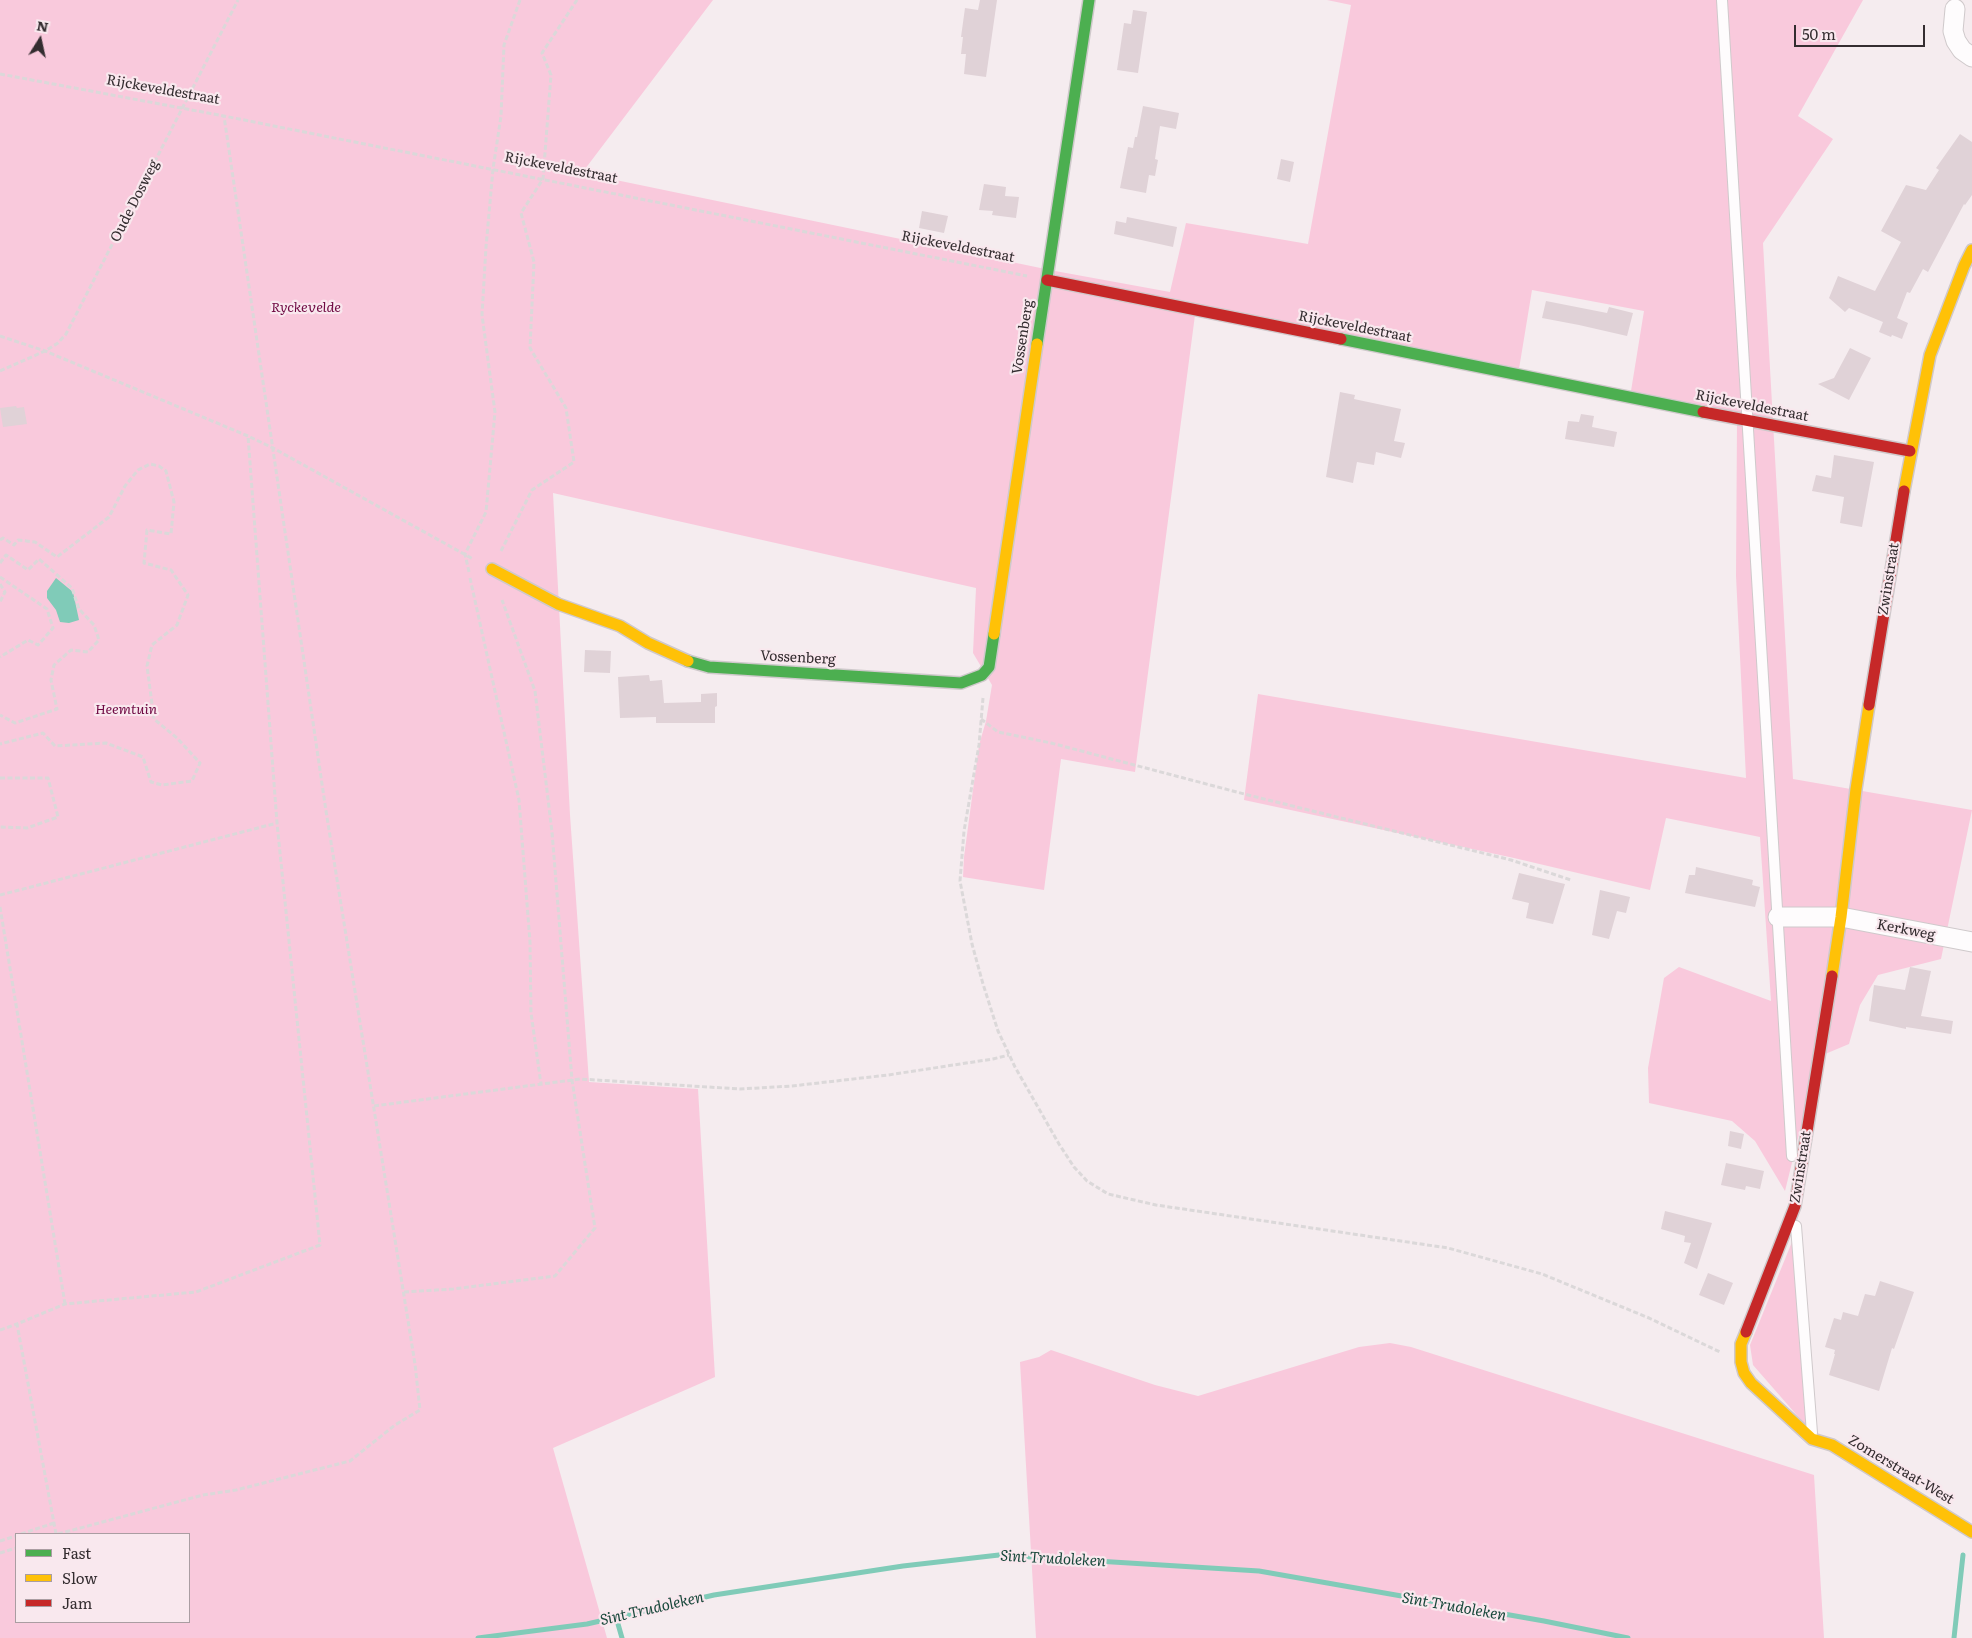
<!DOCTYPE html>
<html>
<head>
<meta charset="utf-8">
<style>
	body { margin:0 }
	#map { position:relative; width:1972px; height:1638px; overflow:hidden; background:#f5ecef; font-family:Literata,serif }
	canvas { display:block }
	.legend { position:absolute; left:15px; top:1533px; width:175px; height:90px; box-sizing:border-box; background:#f9e8ee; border:1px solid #aa9da2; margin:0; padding:6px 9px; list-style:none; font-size:15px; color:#342d30 }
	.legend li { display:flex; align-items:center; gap:10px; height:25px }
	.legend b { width:25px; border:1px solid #aa9da2 }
	.north { position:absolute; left:15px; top:15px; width:50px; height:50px; -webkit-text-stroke:4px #f9e8ee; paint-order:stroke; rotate:10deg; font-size:14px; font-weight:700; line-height:20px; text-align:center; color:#342d30 }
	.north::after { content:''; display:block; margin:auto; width:18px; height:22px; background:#342d30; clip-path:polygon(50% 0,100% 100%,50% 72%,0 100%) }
	.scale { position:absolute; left:1794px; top:25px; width:131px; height:22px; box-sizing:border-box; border:2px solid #342d30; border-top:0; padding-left:6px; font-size:15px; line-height:18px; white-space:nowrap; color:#342d30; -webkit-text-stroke:4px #f9e8ee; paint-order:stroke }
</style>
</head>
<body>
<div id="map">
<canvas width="1972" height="1638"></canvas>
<ul class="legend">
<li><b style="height:6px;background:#4caf50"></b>Fast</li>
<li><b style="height:6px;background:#ffc107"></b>Slow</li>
<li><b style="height:6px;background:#c62828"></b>Jam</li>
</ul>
<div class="north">N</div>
<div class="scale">50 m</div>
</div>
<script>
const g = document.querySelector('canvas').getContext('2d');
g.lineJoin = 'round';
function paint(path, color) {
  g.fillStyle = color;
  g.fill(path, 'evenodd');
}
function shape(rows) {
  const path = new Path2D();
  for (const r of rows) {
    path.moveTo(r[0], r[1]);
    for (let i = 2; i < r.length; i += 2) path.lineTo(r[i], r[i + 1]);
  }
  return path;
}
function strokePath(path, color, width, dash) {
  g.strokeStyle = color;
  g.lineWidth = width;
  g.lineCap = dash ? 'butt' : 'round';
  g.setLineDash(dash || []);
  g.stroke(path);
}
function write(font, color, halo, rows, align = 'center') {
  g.font = font + ' Literata,serif';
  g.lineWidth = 4.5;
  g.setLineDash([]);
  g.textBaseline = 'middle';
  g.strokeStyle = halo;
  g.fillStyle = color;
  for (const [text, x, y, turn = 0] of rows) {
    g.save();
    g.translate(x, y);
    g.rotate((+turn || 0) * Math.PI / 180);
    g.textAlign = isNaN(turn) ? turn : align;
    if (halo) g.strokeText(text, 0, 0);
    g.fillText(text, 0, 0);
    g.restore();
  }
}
paint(shape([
	[0,0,713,0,582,173,1055,271,1170,292,1186,223,1308,244,1351,5,1327,0,1863,0,1798,116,1833,139,1763,243,1793,779,1972,810,1941,959,1878,975,1860,1005,1849,1044,1818,1057,1785,1191,1755,1141,1732,1121,1649,1103,1648,1068,1664,978,1679,967,1771,1001,1760,837,1666,818,1650,890,1514,858,1244,800,1258,694,1746,778,1736,576,1737,422,1631,391,1644,311,1532,290,1519,369,1195,315,1135,772,1061,759,1044,890,963,877,964,857,979,745,986,721,992,685,973,653,976,588,553,493,570,815,589,1082,698,1089,715,1377,553,1448,607,1638,0,1638],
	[16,1534,189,1534,189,1622,16,1622],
	[1794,1237,1808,1428,1753,1365,1750,1345],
	[1390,1343,1411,1347,1814,1475,1824,1638,1036,1638,1020,1362,1039,1357,1051,1350,1155,1385,1198,1396,1359,1347]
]), '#f9c9dc');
paint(shape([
	[56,578,73,592,79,620,69,623,60,622,56,610,47,598,47,591]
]), '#80cbb8');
strokePath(shape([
	[616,1617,622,1638],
	[478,1638,587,1624,714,1595,903,1566,999,1555,1259,1571,1544,1621,1628,1638],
	[1954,1638,1963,1555]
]), '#80cbb8', 5);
paint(shape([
	[980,0,997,0,986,77,964,74,966,54,961,54,963,37,961,37,965,8,978,10],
	[1133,10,1147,12,1138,73,1117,70,1124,23,1131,24],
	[1143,106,1179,113,1176,129,1160,126,1155,159,1158,160,1155,176,1149,175,1146,193,1120,188,1128,147,1133,148,1135,137,1137,137],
	[1960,134,1972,142,1972,195,1965,205,1964,204,1928,272,1923,269,1910,293,1907,292,1897,318,1908,323,1902,339,1892,335,1891,337,1879,332,1883,322,1849,308,1845,312,1829,298,1838,276,1875,291,1901,242,1881,231,1906,185,1926,190,1939,170,1936,168],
	[1281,159,1294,162,1290,182,1277,179],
	[984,184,1006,187,1005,196,1019,197,1016,218,992,215,993,211,979,210],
	[922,211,948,216,944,233,919,228],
	[1127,217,1177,227,1173,247,1114,234,1116,221,1126,223],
	[1546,301,1607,313,1609,307,1633,313,1627,336,1579,325,1542,318],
	[1850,348,1871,358,1849,400,1818,384,1834,378],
	[1340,392,1355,395,1354,399,1401,409,1394,441,1405,443,1401,458,1376,452,1374,465,1357,462,1353,483,1326,477],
	[16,406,17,408,24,407,27,424,3,427,0,408],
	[1581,414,1594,416,1592,427,1617,432,1614,447,1565,439,1568,421,1579,422],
	[1834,455,1874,462,1862,527,1840,523,1844,497,1812,491,1816,475,1831,478],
	[585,650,611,651,610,673,584,672],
	[649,675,650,681,662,680,664,703,701,702,701,694,717,693,717,706,715,707,715,723,656,723,656,717,620,718,618,677],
	[1696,867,1753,880,1752,885,1760,887,1755,907,1685,893,1689,875,1695,875],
	[1519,873,1565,884,1553,924,1526,918,1529,903,1512,899],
	[1600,890,1630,897,1626,913,1617,911,1609,939,1592,935],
	[1910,967,1931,971,1921,1016,1953,1021,1951,1034,1906,1027,1906,1029,1869,1021,1874,985,1905,990],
	[1730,1131,1744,1134,1741,1149,1728,1146],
	[1726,1163,1764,1171,1760,1189,1746,1186,1745,1190,1721,1185],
	[1665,1211,1712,1223,1697,1269,1684,1263,1691,1243,1684,1242,1685,1236,1661,1229],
	[1708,1273,1733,1283,1724,1305,1699,1295],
	[1880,1281,1914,1292,1894,1349,1892,1348,1879,1391,1829,1375,1835,1354,1834,1354,1835,1350,1825,1347,1834,1318,1841,1320,1843,1312,1858,1316,1865,1294,1875,1296]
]), '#e0d2d7');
const lane = shape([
	[1722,0,1792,1156],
	[1796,1226,1812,1433]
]);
const street = shape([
	[1955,9,1953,31,1956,41,1962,50,1972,57],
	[1778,917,1841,917,1972,942]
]);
const fast = shape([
	[1341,339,1703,412],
	[1037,344,1089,0],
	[688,661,709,667,961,683,982,675,989,667,994,634]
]);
const slow = shape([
	[1904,491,1930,355,1964,266,1972,250],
	[492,569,558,604,620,626,648,643,688,661],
	[994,634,1037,344],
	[1832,976,1841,917,1856,789,1869,705],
	[1746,1332,1741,1344,1741,1362,1744,1373,1751,1383,1812,1439,1832,1445,1972,1532]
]);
const jam = shape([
	[1047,280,1341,339],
	[1703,412,1910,451],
	[1869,705,1904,491],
	[1746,1332,1795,1206,1832,976]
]);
strokePath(lane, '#cfc9cb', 12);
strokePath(street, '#cfc9cb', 21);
strokePath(fast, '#cfc9cb', 14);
strokePath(slow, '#cfc9cb', 14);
strokePath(jam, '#cfc9cb', 14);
strokePath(shape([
	[0,74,224,116,1027,276],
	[0,336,45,351,248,436,273,448,473,559],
	[0,371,45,351,58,343,66,334,238,0],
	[0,540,3,538,14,545,18,540,35,542,57,557,109,517,125,486,138,470,150,464,159,466,166,471,174,502,171,534,147,530,144,563,171,570,188,595,177,625,152,645,147,666,154,719,177,738,200,763,192,781,162,785,151,782,143,757,106,743,55,746,43,733,0,744],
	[501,551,532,490,574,462,566,408,530,348,534,262,521,213,543,179,551,75,542,53,577,0],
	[0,563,6,555,28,570,39,559,72,588,79,609,94,625,99,640,88,652,71,650,54,665,51,680,57,709,15,723,0,715],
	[469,572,465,554,486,512,495,412,482,315,486,247,493,169,501,116,504,45,520,0],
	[0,577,47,609,53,628,38,645,28,640,0,657],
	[470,578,519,800,530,942,531,1013,541,1084],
	[0,584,5,592,0,602],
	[983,698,979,745,964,831,960,881,972,944,983,984,998,1031,1015,1067,1059,1144,1074,1167,1087,1181,1108,1194,1156,1205,1448,1248,1542,1274,1649,1318,1720,1352],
	[981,719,998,732,1051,743,1248,795,1511,860,1571,880],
	[0,778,48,778,58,817,27,828,0,827],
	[0,895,277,823],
	[0,907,65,1304],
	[374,1106,580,1079,740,1089,792,1086,888,1075,993,1059,1009,1055],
	[404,1292,453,1289,555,1276,595,1228,572,1080,552,832,535,691,502,600],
	[0,1330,17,1324],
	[21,1534,54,1523],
	[56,1534,17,1324,65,1304,196,1292,320,1245,277,823,248,436],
	[58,1534,203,1495,236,1490,350,1461,395,1425,420,1410,415,1364,326,811,224,116],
	[0,1541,16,1536],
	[0,1553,16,1548]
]), '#dbd8d9', 3, [5, 2.5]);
strokePath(lane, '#fefcfd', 10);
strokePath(street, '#fefcfd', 19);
strokePath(fast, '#4caf50', 11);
strokePath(slow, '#ffc107', 11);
strokePath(jam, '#c62828', 11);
write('14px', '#342d30', '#f9e8ee', [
	["Rijckeveldestraat",163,90,10],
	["Rijckeveldestraat",561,168,11],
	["Oude Dosweg",135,201,-63],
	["Rijckeveldestraat",958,247,11],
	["Rijckeveldestraat",1355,327,11],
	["Vossenberg",1023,337,-81],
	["Rijckeveldestraat",1752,406,11],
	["Zwinstraat",1889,579,-81],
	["Vossenberg",798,658,3],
	["Kerkweg",1906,930,11],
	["Zwinstraat",1801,1167,-81],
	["Zomerstraat-West",1901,1470,31]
]);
write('italic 14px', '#6f0943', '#f9e8ee', [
	["Ryckevelde",306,308],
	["Heemtuin",126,710]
]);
write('italic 15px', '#18483b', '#f9e8ee', [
	["Sint Trudoleken",1053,1559,3],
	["Sint Trudoleken",1454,1607,10],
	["Sint Trudoleken",652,1609,-13]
]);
</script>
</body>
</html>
